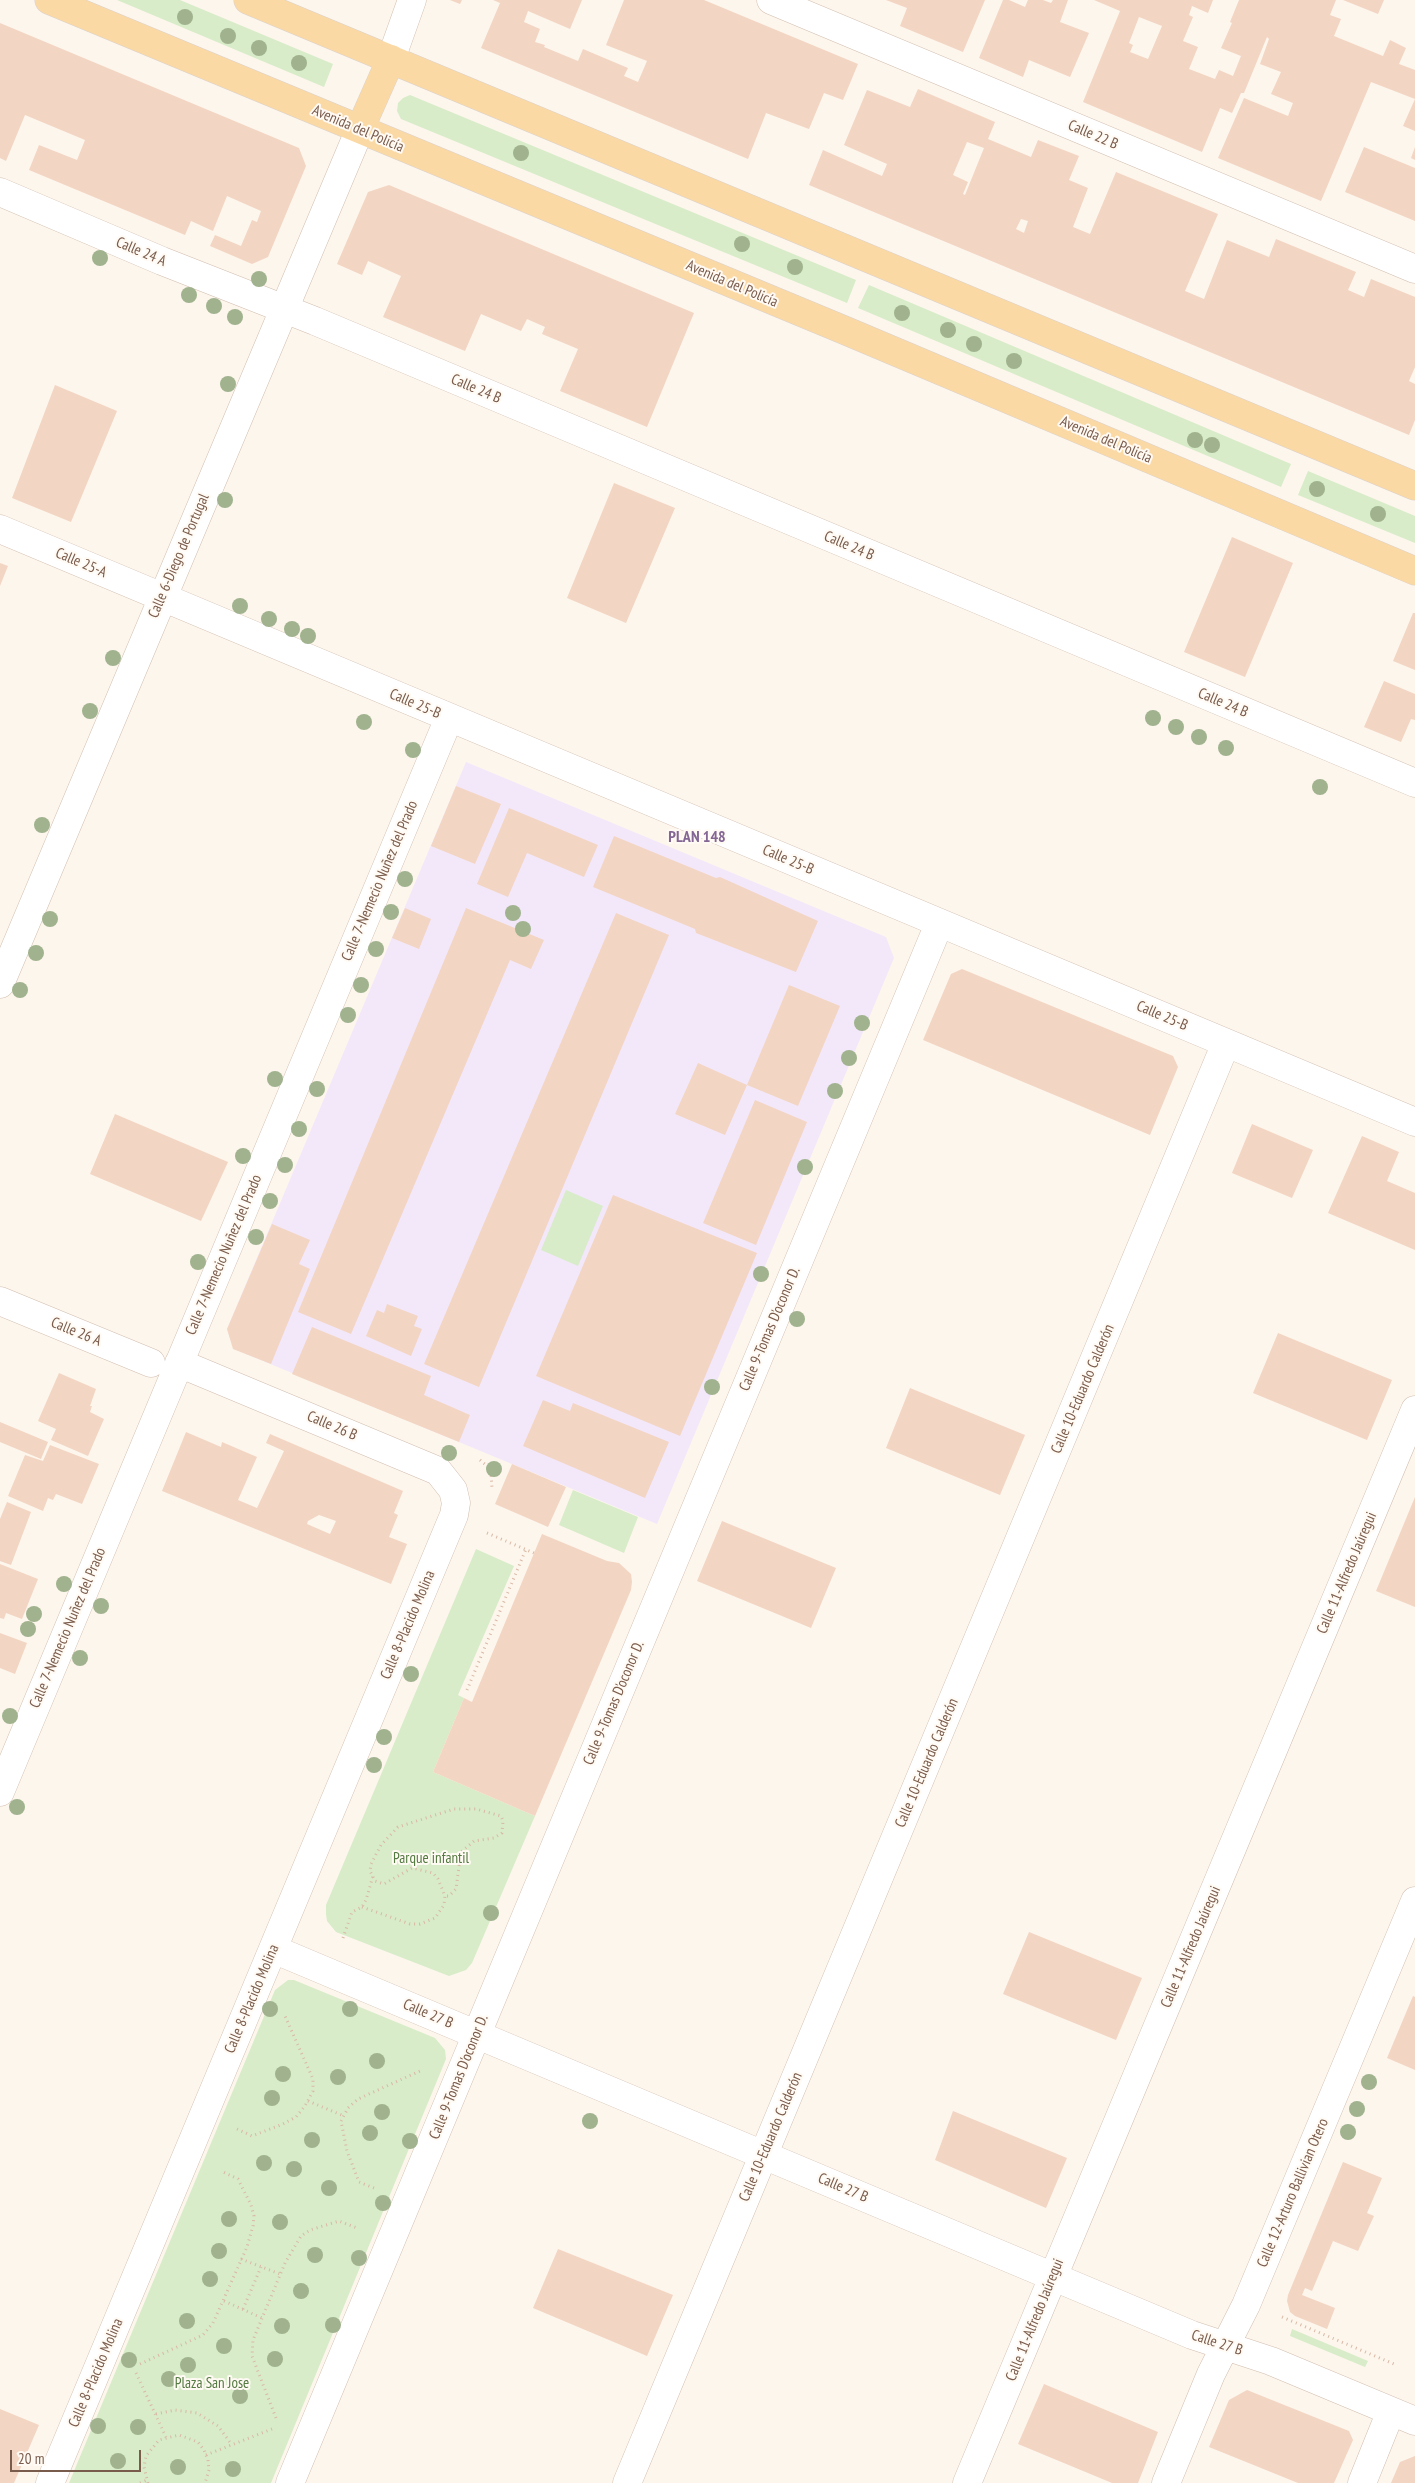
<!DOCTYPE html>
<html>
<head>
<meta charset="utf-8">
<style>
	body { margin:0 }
	#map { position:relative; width:1415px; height:2483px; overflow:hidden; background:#fdf6ec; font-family:"PT Sans Narrow",sans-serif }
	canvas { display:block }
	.scale { position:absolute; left:10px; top:2450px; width:131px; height:22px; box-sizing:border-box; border:2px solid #7a5c4d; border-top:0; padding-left:6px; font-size:15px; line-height:18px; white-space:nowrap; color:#7a5c4d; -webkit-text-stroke:4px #fffaf3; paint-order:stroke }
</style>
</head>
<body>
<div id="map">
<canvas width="1415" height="2483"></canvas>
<div class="scale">20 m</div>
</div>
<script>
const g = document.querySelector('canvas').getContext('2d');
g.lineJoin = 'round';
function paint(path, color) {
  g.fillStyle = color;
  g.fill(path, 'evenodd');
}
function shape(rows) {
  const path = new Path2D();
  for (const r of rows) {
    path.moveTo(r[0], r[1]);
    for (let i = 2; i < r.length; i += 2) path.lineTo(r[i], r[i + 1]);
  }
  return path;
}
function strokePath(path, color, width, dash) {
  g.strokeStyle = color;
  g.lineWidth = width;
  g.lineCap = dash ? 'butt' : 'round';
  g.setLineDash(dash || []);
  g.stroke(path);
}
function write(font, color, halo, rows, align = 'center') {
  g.font = font + ' "PT Sans Narrow",sans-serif';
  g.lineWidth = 4;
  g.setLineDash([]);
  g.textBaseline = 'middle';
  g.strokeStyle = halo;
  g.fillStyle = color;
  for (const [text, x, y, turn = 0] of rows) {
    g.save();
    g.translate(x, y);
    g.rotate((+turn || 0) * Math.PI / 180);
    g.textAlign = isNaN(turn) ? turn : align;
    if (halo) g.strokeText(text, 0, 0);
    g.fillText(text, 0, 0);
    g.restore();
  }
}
paint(shape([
	[466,762,886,937,894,958,657,1524,234,1349,227,1329]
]), '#f3e8fa');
paint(shape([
	[117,0,180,0,333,64,324,87],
	[410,95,856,280,847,303,401,119,397,111,398,103,403,98],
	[869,285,1291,464,1281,487,858,308],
	[1308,471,1415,516,1415,543,1298,495],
	[566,1190,603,1206,578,1266,541,1250],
	[573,1490,638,1517,624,1553,559,1525],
	[476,1549,514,1566,458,1695,464,1698,433,1772,535,1816,472,1963,466,1970,449,1976,336,1932,327,1921,326,1914,326,1905],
	[288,1980,294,1980,435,2038,445,2050,446,2059,271,2483,69,2483,275,1990],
	[1292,2329,1368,2361,1365,2367,1290,2336]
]), '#d8ecc9');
paint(shape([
	[450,0,462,0,460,4],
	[493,0,582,0,570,29,528,11,524,22,540,29,535,42,545,45,544,47,578,61,583,49,628,68,624,76,638,82,647,61,606,45,624,0,704,0,858,64,843,100,824,93,809,129,766,113,748,159,481,48,500,3],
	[886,0,985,0,963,52,900,26,907,8],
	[1003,0,1009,0,1025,7,1028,0,1043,0,1051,3,1053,0,1068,0,1060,22,1089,33,1070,77,1029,60,1023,77,979,58],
	[1094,0,1213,0,1208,13,1192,6,1189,15,1193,17,1183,41,1198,47,1189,69,1215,79,1219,70,1233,76,1241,56,1221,48,1232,23,1230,22,1239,0,1336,0,1330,15,1341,19,1334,36,1383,56,1390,40,1406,48,1399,64,1415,70,1415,131,1403,126,1415,99,1371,82,1321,201,1218,158,1244,98,1288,116,1293,103,1271,94,1281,72,1260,64,1269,39,1267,37,1244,93,1241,93,1232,113,1220,108,1202,152,1083,102,1120,11],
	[1139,17,1162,26,1148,59,1130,52,1133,45,1129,43],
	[1343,0,1384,0,1378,14],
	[0,23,299,148,306,166,268,257,252,264,210,246,215,235,241,246,252,220,257,222,261,211,227,196,213,231,191,221,185,235,29,170,39,145,77,160,85,140,25,115,6,161,0,158],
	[918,89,995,122,988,139,1031,157,1038,140,1079,156,1069,180,1088,188,1073,227,1090,234,1116,172,1218,214,1185,291,1204,299,1227,240,1269,257,1276,239,1356,272,1348,290,1364,297,1371,279,1415,297,1415,367,1409,381,1415,384,1415,420,1409,435,809,185,823,150,882,176,887,164,844,145,867,90,910,107],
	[967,142,984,148,965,195,963,194,968,182,953,175],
	[1021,219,1028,221,1024,233,1016,229],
	[1364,147,1415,168,1415,221,1345,192],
	[1415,147,1415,160,1411,158],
	[389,185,694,313,647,427,560,391,578,349,542,334,545,327,527,319,521,331,481,314,465,351,383,317,401,276,368,261,362,275,337,264,368,192],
	[55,385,117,411,71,522,12,498],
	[614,483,675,508,626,623,567,598],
	[1232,537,1293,563,1245,677,1184,652],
	[0,563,8,566,0,586],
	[1413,613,1415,613,1415,670,1393,661],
	[1384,681,1415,694,1415,720,1411,719,1401,742,1364,727],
	[456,786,501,804,475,864,431,846],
	[509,808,598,845,584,877,527,853,508,897,477,884],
	[614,836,716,878,720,877,818,921,796,972,696,933,695,929,593,887],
	[405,908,431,919,419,949,392,938],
	[466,908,544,940,531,969,510,960,351,1334,298,1312],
	[616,913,669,935,479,1387,424,1364],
	[962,969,1173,1056,1178,1067,1150,1135,923,1040,951,974],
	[789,985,840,1006,798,1106,747,1085],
	[698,1063,747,1085,725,1135,675,1114],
	[755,1100,807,1122,756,1245,703,1223],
	[115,1114,228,1162,201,1221,90,1174],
	[1252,1124,1313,1150,1292,1198,1232,1173],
	[1362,1136,1399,1152,1387,1181,1415,1193,1415,1250,1328,1213],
	[613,1195,757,1253,680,1436,536,1376],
	[272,1224,310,1240,299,1264,310,1269,271,1364,233,1349,227,1329],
	[387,1304,418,1316,414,1326,422,1329,411,1356,366,1336,377,1310,384,1313],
	[312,1327,431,1376,424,1395,470,1415,459,1442,292,1374],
	[1278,1333,1392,1380,1367,1440,1253,1393],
	[59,1373,96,1389,90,1406,92,1406,90,1412,104,1419,88,1456,51,1440,56,1429,38,1421],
	[910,1388,1025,1435,1000,1495,886,1448],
	[543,1400,570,1411,573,1403,669,1442,645,1498,523,1446],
	[0,1422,48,1442,41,1459,0,1442],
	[186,1432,221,1447,222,1442,257,1457,238,1500,257,1508,284,1451,266,1443,270,1434,403,1491,394,1513,398,1515,389,1537,407,1544,391,1584,162,1491],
	[319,1515,336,1521,330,1534,307,1524,308,1521],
	[50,1445,99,1464,82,1504,56,1494,53,1500,48,1498,43,1511,8,1496,25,1455,43,1461],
	[512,1464,566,1487,548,1527,495,1504],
	[1415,1497,1415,1607,1376,1591],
	[7,1502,31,1512,11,1565,0,1561,0,1519],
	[722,1521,836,1568,811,1628,697,1581],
	[542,1534,607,1561,619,1563,631,1574,632,1582,631,1590,535,1816,433,1772,464,1698,472,1702],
	[0,1564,38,1579,22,1619,6,1613,4,1619,0,1618],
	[0,1633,27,1643,15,1674,0,1668],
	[1029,1932,1142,1978,1116,2040,1003,1994],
	[1413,1996,1415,1997,1415,2070,1387,2058],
	[953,2111,1067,2158,1046,2208,935,2160],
	[1343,2162,1382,2178,1367,2213,1374,2216,1358,2251,1333,2241,1312,2291,1305,2288,1302,2295,1335,2308,1327,2329,1295,2316,1290,2312,1287,2301,1288,2295],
	[558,2249,673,2295,647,2356,533,2308],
	[1044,2384,1158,2432,1138,2483,1112,2483,1018,2444],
	[1247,2390,1349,2431,1353,2440,1334,2483,1298,2483,1209,2447,1229,2400],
	[0,2409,39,2425,14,2483,0,2483],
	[1415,2456,1415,2483,1391,2483,1400,2462]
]), '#f3d5c3');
const minor = shape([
	[771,0,1415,269],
	[391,59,412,0],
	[0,192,162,261,315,321,1415,783],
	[0,529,1415,1122],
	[0,984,360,129],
	[0,1301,151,1363],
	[0,1792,449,718],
	[273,1949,1192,2335,1271,2361,1415,2421],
	[50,2483,454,1515,456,1503,453,1490,438,1471,179,1363],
	[290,2483,939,924],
	[627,2483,1226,1043],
	[967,2483,1415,1410],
	[1166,2483,1211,2374,1246,2305,1415,1901],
	[1362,2483,1391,2411]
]);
const major = shape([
	[49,0,844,330,1415,571],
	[248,0,1415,486],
	[360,129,391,59]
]);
strokePath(minor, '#d1beb0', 29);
strokePath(major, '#dad1cd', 29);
strokePath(shape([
	[480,1460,487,1466,491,1473,492,1488],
	[487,1533,534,1553],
	[467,1690,526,1549],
	[362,1907,410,1924,420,1924,435,1918,444,1905,445,1896,438,1879,433,1873,412,1868,384,1884,375,1881,370,1871,371,1864,381,1845,398,1827,454,1809,476,1809,501,1816,503,1821,502,1833,494,1838,474,1841,461,1852,456,1889,449,1896,445,1896],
	[343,1938,352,1912,362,1907,366,1900,373,1876],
	[308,2101,344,2116],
	[237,2129,252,2136,283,2124,296,2117,305,2106,313,2091,313,2079,285,2016],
	[374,2188,359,2182,347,2151,341,2121,348,2108,358,2099,420,2071],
	[241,2259,280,2274],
	[224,2301,262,2318],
	[243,2309,261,2267],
	[1282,2317,1394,2364],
	[140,2364,203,2335,213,2323,247,2247,253,2226,254,2216,251,2205,238,2179,221,2171],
	[136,2373,166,2437],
	[156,2414,175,2410,197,2413,218,2426,232,2445],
	[276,2418,252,2356,253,2340,285,2263,301,2236,310,2230,339,2221,357,2228],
	[206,2455,272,2429],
	[140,2483,147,2480],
	[148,2483,144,2467,146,2456,159,2440,179,2435,198,2442,204,2450,208,2460,209,2470,205,2483]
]), '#d9b8a5', 3, [1, 4]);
strokePath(minor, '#fff', 28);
strokePath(major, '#fbd9a5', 28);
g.fillStyle = '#a0b28e';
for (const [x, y] of [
	[185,17],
	[228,36],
	[259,48],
	[299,63],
	[521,153],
	[742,244],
	[100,258],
	[795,267],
	[259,279],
	[189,295],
	[214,306],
	[902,313],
	[235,317],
	[948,330],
	[974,344],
	[1014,361],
	[228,384],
	[1195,440],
	[1212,445],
	[1317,489],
	[225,500],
	[1378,514],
	[240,606],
	[269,619],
	[292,629],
	[308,636],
	[113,658],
	[90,711],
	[1153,718],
	[364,722],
	[1176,727],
	[1199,737],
	[1226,748],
	[413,750],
	[1320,787],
	[42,825],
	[405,879],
	[391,912],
	[513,913],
	[50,919],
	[523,929],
	[376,949],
	[36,953],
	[361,985],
	[20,990],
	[348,1015],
	[862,1023],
	[849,1058],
	[275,1079],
	[317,1089],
	[835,1091],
	[299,1129],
	[243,1156],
	[285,1165],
	[805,1167],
	[270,1201],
	[256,1237],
	[198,1262],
	[761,1274],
	[797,1319],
	[712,1387],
	[449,1453],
	[494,1469],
	[64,1584],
	[101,1606],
	[34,1614],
	[28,1629],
	[80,1658],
	[411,1674],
	[10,1716],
	[384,1737],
	[374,1765],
	[17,1807],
	[491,1913],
	[270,2009],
	[350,2009],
	[377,2061],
	[283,2074],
	[338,2077],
	[1369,2082],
	[272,2098],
	[1357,2109],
	[382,2112],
	[590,2121],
	[1348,2132],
	[370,2133],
	[312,2140],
	[410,2141],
	[264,2163],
	[294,2169],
	[329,2188],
	[383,2203],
	[229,2219],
	[280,2222],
	[219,2251],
	[315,2255],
	[359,2258],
	[210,2279],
	[301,2291],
	[187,2321],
	[333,2325],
	[282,2326],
	[224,2346],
	[275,2359],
	[129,2360],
	[188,2365],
	[169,2379],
	[240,2396],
	[98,2426],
	[138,2427],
	[118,2461],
	[178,2467],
	[233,2469]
]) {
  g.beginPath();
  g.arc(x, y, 8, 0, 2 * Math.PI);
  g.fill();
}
write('15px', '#7a5c4d', '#fffaf3', [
	["Avenida del Policía",358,129,23],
	["Calle 22 B",1093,135,23],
	["Calle 24 A",141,252,23],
	["Avenida del Policía",732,284,23],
	["Calle 24 B",476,389,23],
	["Avenida del Policía",1106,440,23],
	["Calle 24 B",849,546,23],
	["Calle 6-Diego de Portugal",179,556,-67],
	["Calle 25-A",81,563,23],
	["Calle 24 B",1223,703,23],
	["Calle 25-B",415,704,23],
	["Calle 25-B",788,860,23],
	["Calle 7-Nemecio Nuñez del Prado",380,881,-67],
	["Calle 25-B",1162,1016,23],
	["Calle 7-Nemecio Nuñez del Prado",224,1255,-67],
	["Calle 9-Tomas D'oconor D.",770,1329,-67],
	["Calle 26 A",76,1332,22],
	["Calle 10-Eduardo Calderón",1083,1389,-67],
	["Calle 26 B",332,1426,23],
	["Calle 11-Alfredo Jaúregui",1347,1573,-67],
	["Calle 8-Placido Molina",408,1625,-67],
	["Calle 7-Nemecio Nuñez del Prado",68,1628,-67],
	["Calle 9-Tomas D'oconor D.",614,1703,-67],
	["Calle 10-Eduardo Calderón",927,1763,-67],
	["Calle 11-Alfredo Jaúregui",1191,1947,-67],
	["Calle 8-Placido Molina",252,1999,-67],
	["Calle 27 B",428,2014,23],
	["Calle 9-Tomas D'oconor D.",459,2077,-68],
	["Calle 10-Eduardo Calderón",771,2137,-67],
	["Calle 27 B",843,2188,23],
	["Calle 12-Arturo Ballivian Otero",1293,2193,-67],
	["Calle 11-Alfredo Jaúregui",1035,2320,-68],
	["Calle 27 B",1217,2343,18],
	["Calle 8-Placido Molina",96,2373,-67]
]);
write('15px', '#537a41', '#fffaf3', [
	["Parque infantil",431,1859],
	["Plaza San Jose",212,2384]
]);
write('bold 16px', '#846695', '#fffaf3', [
	["PLAN 148",697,837]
]);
</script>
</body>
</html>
